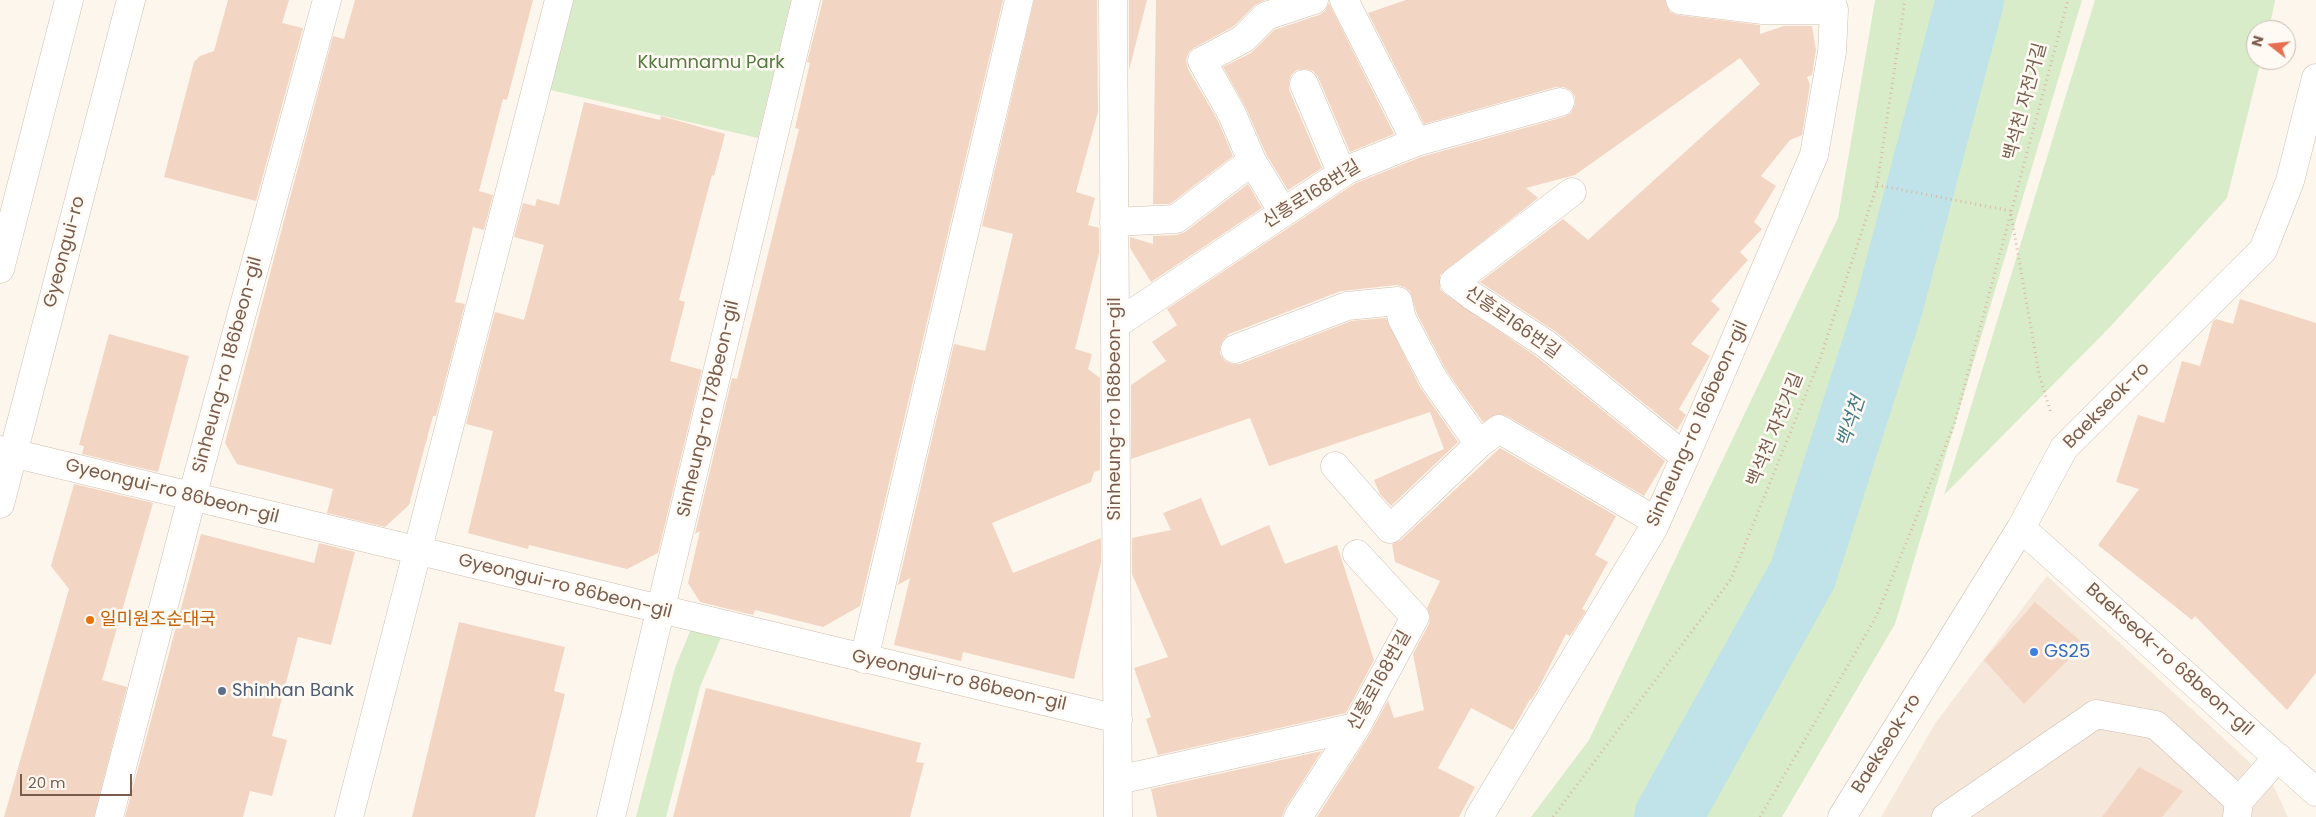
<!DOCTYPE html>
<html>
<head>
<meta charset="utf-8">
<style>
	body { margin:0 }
	#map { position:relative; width:2316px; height:817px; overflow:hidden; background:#fdf6ec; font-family:Poppins,sans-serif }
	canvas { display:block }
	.north { position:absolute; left:2246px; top:20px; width:50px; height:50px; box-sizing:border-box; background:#fffaf3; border:1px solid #cabbb1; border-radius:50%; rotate:286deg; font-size:14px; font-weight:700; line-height:20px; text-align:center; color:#7a5c4d }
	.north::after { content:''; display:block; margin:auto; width:18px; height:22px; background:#e76f51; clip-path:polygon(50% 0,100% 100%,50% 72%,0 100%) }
	.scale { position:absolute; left:20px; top:774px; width:112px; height:22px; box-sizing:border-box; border:2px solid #7a5c4d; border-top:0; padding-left:6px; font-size:15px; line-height:18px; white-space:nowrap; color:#7a5c4d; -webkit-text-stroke:4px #fffaf3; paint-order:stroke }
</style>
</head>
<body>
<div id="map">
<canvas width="2316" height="817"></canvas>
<div class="north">N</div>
<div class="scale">20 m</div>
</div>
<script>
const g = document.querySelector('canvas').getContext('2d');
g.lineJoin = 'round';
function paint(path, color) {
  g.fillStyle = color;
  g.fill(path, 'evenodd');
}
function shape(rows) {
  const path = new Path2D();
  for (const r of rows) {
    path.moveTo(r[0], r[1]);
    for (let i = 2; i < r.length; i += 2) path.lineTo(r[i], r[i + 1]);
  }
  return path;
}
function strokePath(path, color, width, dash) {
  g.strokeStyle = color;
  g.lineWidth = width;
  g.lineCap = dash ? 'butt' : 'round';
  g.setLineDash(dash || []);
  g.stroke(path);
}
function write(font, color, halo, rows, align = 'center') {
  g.font = font + ' Poppins,"Noto Sans KR",sans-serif';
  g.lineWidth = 5;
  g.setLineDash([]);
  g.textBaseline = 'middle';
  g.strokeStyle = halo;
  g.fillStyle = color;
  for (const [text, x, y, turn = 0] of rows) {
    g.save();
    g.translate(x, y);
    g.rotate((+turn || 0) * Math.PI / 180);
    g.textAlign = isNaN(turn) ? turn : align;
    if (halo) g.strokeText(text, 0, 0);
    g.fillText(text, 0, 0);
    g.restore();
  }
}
paint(shape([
	[2047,576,2272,783,2288,817,1881,817,1936,722]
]), '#f5e8da');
paint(shape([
	[568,0,791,0,758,138,546,89],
	[1875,0,2082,0,1895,624,1782,817,1531,817,1589,740,1838,218],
	[2095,0,2275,0,2269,30,2256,30,2256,60,2261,60,2227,198,2110,327,1944,495],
	[693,624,723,633,700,687,666,817,636,817,675,668]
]), '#d8ecc9');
strokePath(shape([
	[1668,817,1803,574,1889,306,1970,0]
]), '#bfe3e8', 68);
paint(shape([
	[228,0,289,0,282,23,303,28,256,201,164,177,194,62,200,56,214,51],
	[355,0,533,0,507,100,503,99,479,191,493,195,484,230,473,227,455,302,465,304,436,416,433,416,409,505,385,527,327,513,333,489,237,464,225,443,333,36,344,39],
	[823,0,1003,0,860,606,823,627,755,610,753,615,700,602,688,583,700,531,695,534,732,378,737,379,799,129,795,128,810,63,807,62],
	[1034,0,1097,0,1098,112,1076,192,1095,198,1088,225,1099,228,1099,253,1075,349,1092,354,1088,369,1100,378,1100,470,1094,472,1091,482,992,523,1013,573,1101,538,1101,562,1074,679,963,652,961,661,894,645,910,578,898,585,954,344,985,351,1013,234,982,226],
	[1129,0,1147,0,1129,70],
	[1156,0,1265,0,1255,5,1234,26,1194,48,1189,52,1186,60,1188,69,1218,121,1233,156,1170,204,1153,204],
	[1406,0,1665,0,1670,12,1678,15,1760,25,1760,34,1784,26,1812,26,1816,50,1812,75,1807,77,1810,85,1802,135,1790,140,1761,176,1776,186,1754,222,1762,229,1740,252,1748,260,1711,301,1720,309,1691,344,1710,356,1679,409,1686,415,1677,430,1556,332,1480,282,1563,219,1588,240,1760,84,1740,58,1575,175,1526,188,1538,198,1440,275,1440,289,1445,294,1537,357,1665,461,1644,496,1507,416,1498,414,1483,422,1447,372,1417,314,1410,291,1404,287,1397,285,1341,291,1229,334,1223,340,1220,347,1220,354,1225,361,1232,364,1240,364,1351,321,1386,318,1420,387,1458,442,1391,506,1380,494,1374,480,1444,449,1430,412,1269,466,1250,418,1131,459,1131,385,1166,361,1152,342,1177,325,1167,309,1354,184,1421,157,1564,117,1571,113,1575,105,1575,97,1571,91,1564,87,1556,87,1424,124,1368,13],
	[1329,3,1394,134,1350,152,1318,77,1313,71,1306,69,1297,70,1291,75,1289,82,1289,90,1322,168,1288,190,1266,154,1246,108,1223,67,1251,53,1274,30,1319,15,1325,11],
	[584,102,660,120,661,116,725,134,714,176,712,175,679,300,685,302,670,361,702,370,658,553,627,569,529,545,528,549,468,533,493,431,466,424,495,312,524,320,544,245,514,237,523,203,535,206,537,199,559,205],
	[1248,184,1262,208,1151,282,1130,248,1130,237,1153,244,1153,236,1177,235,1185,232],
	[2240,299,2316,323,2316,673,2287,710,2195,616,2192,620,2098,545,2139,489,2116,482,2138,415,2164,423,2182,361,2200,366,2213,321,2216,319,2233,324],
	[109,334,189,356,158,472,82,454,84,446,79,445],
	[1500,448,1616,516,1595,555,1608,562,1582,609,1586,611,1570,636,1566,634,1538,689,1531,700,1530,699,1513,730,1471,708,1438,768,1475,787,1459,817,1317,817,1369,735,1388,700,1394,718,1424,710,1413,654,1429,624,1430,616,1427,608,1440,581,1395,562,1392,544,1401,540],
	[74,484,153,503,102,680,127,687,94,817,4,817,69,589,51,566],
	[1201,498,1221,546,1269,525,1285,564,1337,545,1374,660,1346,713,1158,755,1146,719,1151,717,1134,668,1168,657,1132,574,1132,538,1171,530,1163,513],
	[201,534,314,563,319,543,355,552,331,645,298,637,272,736,287,740,272,796,250,791,243,817,125,817],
	[2035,602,2084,644,2024,704,1984,660],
	[459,622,565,647,554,691,565,694,535,817,412,817],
	[706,688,921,743,916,762,924,763,910,817,673,817],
	[1322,751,1285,809,1282,817,1157,817,1151,789],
	[2139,767,2183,791,2162,817,2102,817]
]), '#f3d5c3');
const minor = shape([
	[1113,0,1118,817],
	[1344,0,1416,142],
	[1680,0,1763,10,1834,10],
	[1304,84,1337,162,1347,170],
	[1252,161,1283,212],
	[1572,192,1454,282,1471,295,1546,344,1685,457],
	[1114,222,1176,219,1252,161,1232,114,1202,61,1243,39,1266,16,1314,0],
	[0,269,69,0],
	[1115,325,1347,170,1416,142,1560,102],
	[1235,349,1347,306,1398,301,1402,319,1434,380,1479,444],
	[0,450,1118,719],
	[1335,466,1390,529,1479,444,1499,429,1656,521],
	[0,504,131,0],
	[2021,528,2316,792],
	[864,659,1019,0],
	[1118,780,1356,727],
	[109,817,192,497,327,0],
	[349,817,559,0],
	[611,817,806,0],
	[1298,817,1356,727,1415,617,1357,554],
	[1479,817,1653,529,1685,457,1814,155,1832,52,1834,10,1831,0],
	[1842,817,2021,528,2064,448,2263,250,2290,181,2316,78],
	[1946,817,2096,714,2156,725,2239,801],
	[2237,817,2239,801,2278,757]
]);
strokePath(minor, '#d1beb0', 29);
strokePath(shape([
	[1877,185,2011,211],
	[2011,214,2039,374,2051,413],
	[1553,817,1731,579,1820,359,1877,185,1905,0],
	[1760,817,1876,617,1954,425,2068,0]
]), '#d9b8a5', 3, [1, 4]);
strokePath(minor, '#fff', 28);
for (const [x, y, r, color] of [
	[90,620,5,"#e8710a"],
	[2034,652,5,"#3f7fe0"],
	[222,691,5,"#5c6f8a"]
]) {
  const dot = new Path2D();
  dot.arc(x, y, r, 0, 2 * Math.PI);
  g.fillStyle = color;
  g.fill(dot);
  strokePath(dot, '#fffaf3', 2);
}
write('18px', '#537a41', '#fffaf3', [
	["Kkumnamu Park",711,63]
]);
write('18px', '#7a5c4d', '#fffaf3', [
	["백석천 자전거길",2026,102,-75],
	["신흥로168번길",1312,195,-32],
	["Gyeongui-ro",65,252,-75],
	["신흥로166번길",1512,323,35],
	["Sinheung-ro 186beon-gil",228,365,-75],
	["Baekseok-ro",2107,406,-45],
	["Sinheung-ro 178beon-gil",709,409,-77],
	["Sinheung-ro 168beon-gil",1115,409,-90],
	["Sinheung-ro 166beon-gil",1698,424,-66],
	["백석천 자전거길",1776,430,-68],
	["Gyeongui-ro 86beon-gil",172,492,14],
	["Gyeongui-ro 86beon-gil",565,587,14],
	["Baekseok-ro 68beon-gil",2169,660,42],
	["Gyeongui-ro 86beon-gil",959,681,13],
	["신흥로168번길",1380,681,-61],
	["Baekseok-ro",1887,744,-58]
]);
write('18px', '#c56008', '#fffaf3', [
	["일미원조순대국",100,620]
], 'left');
write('18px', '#366cbe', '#fffaf3', [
	["GS25",2044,652]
], 'left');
write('18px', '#4e5e75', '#fffaf3', [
	["Shinhan Bank",232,691]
], 'left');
write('italic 19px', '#437c86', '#fffaf3', [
	["백석천",1852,422,-72]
]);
</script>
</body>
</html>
